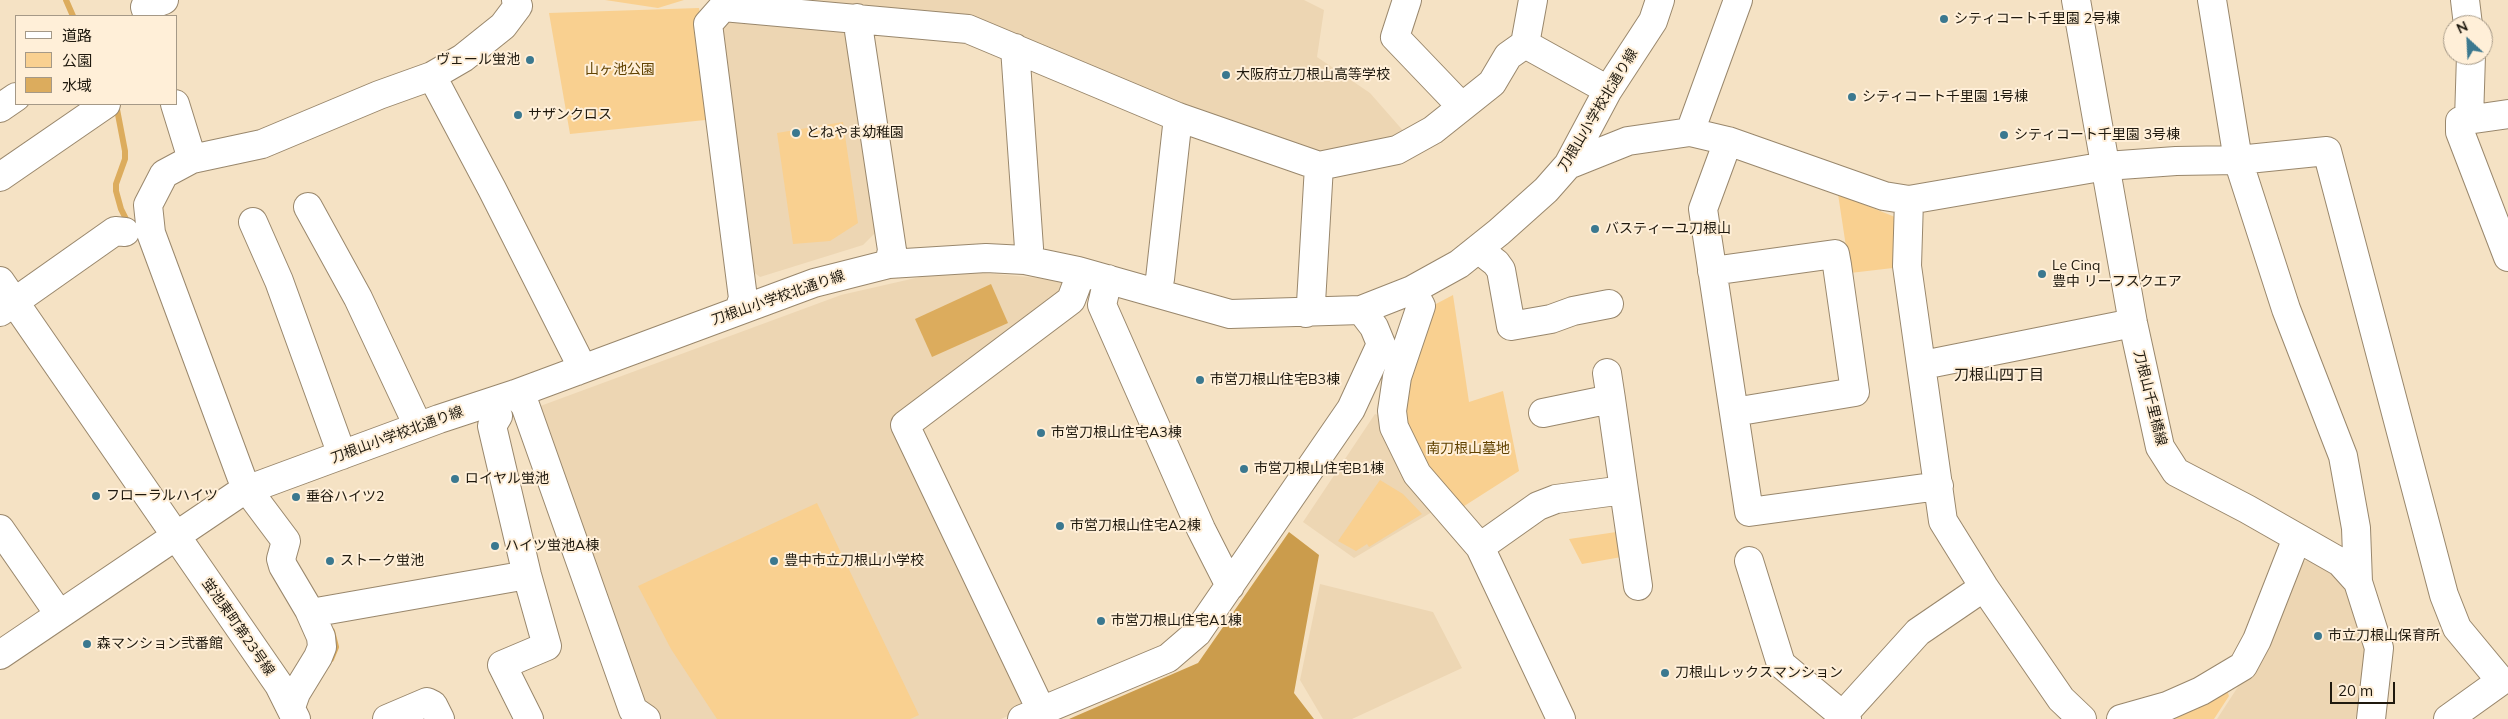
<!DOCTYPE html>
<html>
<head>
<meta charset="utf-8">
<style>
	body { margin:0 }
	#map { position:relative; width:2508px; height:719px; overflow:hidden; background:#f5e2c4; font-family:Mulish,"Noto Sans JP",sans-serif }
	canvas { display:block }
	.legend { position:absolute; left:15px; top:15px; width:162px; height:90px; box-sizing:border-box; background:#ffefd8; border:1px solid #a59987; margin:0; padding:6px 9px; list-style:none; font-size:15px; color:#1f190e }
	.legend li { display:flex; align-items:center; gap:10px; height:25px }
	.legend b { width:25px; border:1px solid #a59987 }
	.north { position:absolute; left:2443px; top:15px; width:50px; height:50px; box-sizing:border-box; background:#ffefd8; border:1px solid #a59987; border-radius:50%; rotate:335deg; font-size:14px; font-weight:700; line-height:20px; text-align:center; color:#1f190e }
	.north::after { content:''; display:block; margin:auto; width:18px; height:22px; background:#3b788f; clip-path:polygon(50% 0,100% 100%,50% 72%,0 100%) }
	.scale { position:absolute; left:2330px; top:682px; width:65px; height:22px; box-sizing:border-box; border:2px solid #1f190e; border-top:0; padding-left:6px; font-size:15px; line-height:18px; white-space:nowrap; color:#1f190e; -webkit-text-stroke:4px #ffefd8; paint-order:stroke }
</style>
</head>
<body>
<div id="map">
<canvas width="2508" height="719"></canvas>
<ul class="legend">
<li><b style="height:6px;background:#fff"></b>道路</li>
<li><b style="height:14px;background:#f9d090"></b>公園</li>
<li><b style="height:14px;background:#dcac5d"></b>水域</li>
</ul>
<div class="north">N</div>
<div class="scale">20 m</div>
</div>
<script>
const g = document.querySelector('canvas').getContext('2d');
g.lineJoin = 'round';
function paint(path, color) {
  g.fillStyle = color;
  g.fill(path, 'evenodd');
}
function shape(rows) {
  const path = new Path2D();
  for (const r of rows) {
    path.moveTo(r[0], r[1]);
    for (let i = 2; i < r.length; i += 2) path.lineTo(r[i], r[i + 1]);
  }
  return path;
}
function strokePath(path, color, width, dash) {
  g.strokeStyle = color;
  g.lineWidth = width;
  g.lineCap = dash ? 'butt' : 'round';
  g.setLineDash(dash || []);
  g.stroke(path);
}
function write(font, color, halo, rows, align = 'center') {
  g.font = font + ' Mulish,"Noto Sans JP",sans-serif';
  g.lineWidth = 4;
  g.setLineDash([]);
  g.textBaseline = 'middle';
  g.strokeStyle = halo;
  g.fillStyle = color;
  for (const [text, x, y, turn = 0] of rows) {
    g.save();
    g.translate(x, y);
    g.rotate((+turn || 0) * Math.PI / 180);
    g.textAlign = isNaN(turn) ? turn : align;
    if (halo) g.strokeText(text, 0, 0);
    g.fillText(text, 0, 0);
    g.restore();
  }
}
paint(shape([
	[762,0,1304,0,1324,10,1317,57,1370,93,1406,134,1319,152,1194,111,1019,37],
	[724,16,835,25,847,36,878,230,863,245,760,277,748,268,716,27],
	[984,273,1060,280,1064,290,893,423,1024,699,1017,712,1001,719,661,719,641,706,535,408,841,295,933,274],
	[1375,414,1385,418,1437,509,1354,558,1303,522],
	[2315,557,2349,582,2366,639,2364,689,2355,719,2217,719,2273,633,2293,566],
	[1320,584,1433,612,1462,668,1352,719,1323,719,1300,680]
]), '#edd6b3');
paint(shape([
	[605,0,684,0,658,8],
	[699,8,715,119,570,134,549,13],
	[843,122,858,223,830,241,793,244,777,133],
	[1838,194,1895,217,1893,268,1850,273],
	[1453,295,1469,402,1503,391,1519,471,1458,510,1403,433,1402,393,1434,305],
	[1380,480,1403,494,1422,514,1369,547,1367,544,1356,551,1338,541],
	[817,503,919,715,910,719,717,719,671,649,638,586],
	[1623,531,1627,556,1582,564,1569,539],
	[2226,688,2229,696,2214,719,2159,719]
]), '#f9d090');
paint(shape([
	[1289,532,1319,555,1294,693,1314,719,1069,719,1198,663]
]), '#cb9c4c');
paint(shape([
	[991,284,1008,323,932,357,915,319]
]), '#dcac5d');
strokePath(shape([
	[66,0,73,16],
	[116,104,125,151,125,159,116,184,116,191,121,209,129,225],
	[331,659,336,647,332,631]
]), '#dcac5d', 6);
const minor = shape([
	[1407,0,1395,37,1462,107],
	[2076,0,2133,323,2160,447,2176,472,2247,509,2340,562,2358,582,2379,648,2371,719],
	[2212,0,2238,160,2286,309,2343,456,2356,528,2358,582],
	[2465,0,2468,25],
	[148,16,145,7,164,0],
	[857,18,892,250,889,264],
	[1525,44,1608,90],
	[1015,48,1029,248,1025,260],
	[432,76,492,189,579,361,577,371],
	[175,104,192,159],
	[0,108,16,97],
	[2508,114,2460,121,2460,132,2508,257],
	[2469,120,2471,55],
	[1690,132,1738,0],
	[1728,141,1703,209,1749,512,1939,486],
	[1568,165,1628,141,1690,132,1728,141,1884,196,1909,200],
	[0,177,106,104],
	[308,207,358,298,418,426],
	[253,222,279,281,342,455],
	[1478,249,1496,263,1501,270,1511,326,1551,319,1573,311,1609,304],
	[1712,271,1835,254,1837,265,1855,392,1734,412],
	[1108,279,1102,305,1201,529,1230,586],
	[0,281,279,685,296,719],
	[1412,290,1421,306,1397,377,1392,411,1394,427,1417,474,1480,547,1561,719],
	[1154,291,1160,279,1178,117],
	[739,310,743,298,708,24,723,7,968,29,1178,117,1319,166,1397,150,1433,130,1492,83,1508,56,1525,44,1533,0],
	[0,312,115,231,125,232],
	[1306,313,1311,303,1319,166],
	[1923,365,2133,323],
	[1607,373,1611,399],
	[515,394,525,405,633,710,646,719],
	[491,402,498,416,492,426,527,575,547,646,502,665,529,719],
	[1543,413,1611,399,1624,490],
	[0,529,59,614],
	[1480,547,1538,506,1556,499,1624,490,1638,586],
	[1749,561,1781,664,1847,719],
	[311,613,527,575],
	[0,655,241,492,439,419,515,394,814,283,889,264,986,258,1025,260,1078,271,1230,314,1361,310,1412,290,1459,264,1499,232,1546,190,1568,165,1608,90,1653,21,1660,0],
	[291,707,296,693,318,657,322,647,321,637,309,610,283,566,281,559,286,541,247,489,241,476,151,233,148,205,164,174,192,159,262,144,379,95,432,76,463,58,503,26,518,6,516,0],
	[1041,710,905,425,1071,300,1077,284,1078,271],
	[1843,715,1918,632,1984,587],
	[387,719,427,702,433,705,440,719],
	[1022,719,1168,658,1197,633,1351,409,1381,344,1374,327,1361,310],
	[2082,719,2061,699,1984,587,1943,521,1907,266,1909,200,2106,166,2176,161,2238,160,2327,151,2444,595,2457,628,2501,681,2448,719],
	[2121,719,2167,706,2201,691,2243,666,2257,640,2297,538]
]);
strokePath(minor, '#99876c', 30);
strokePath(minor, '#fff', 28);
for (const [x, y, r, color] of [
	[1944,19,5,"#3b788f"],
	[530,60,5,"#3b788f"],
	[1226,75,5,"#3b788f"],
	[1852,97,5,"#3b788f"],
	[518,115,5,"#3b788f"],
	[796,133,5,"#3b788f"],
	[2004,135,5,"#3b788f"],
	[1595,229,5,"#3b788f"],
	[2042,274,5,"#3b788f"],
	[1200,380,5,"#3b788f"],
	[1041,433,5,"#3b788f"],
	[1244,469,5,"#3b788f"],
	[455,479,5,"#3b788f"],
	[96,496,5,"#3b788f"],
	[296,497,5,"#3b788f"],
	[1060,526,5,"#3b788f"],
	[495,546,5,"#3b788f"],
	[330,561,5,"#3b788f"],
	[774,561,5,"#3b788f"],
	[1101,621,5,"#3b788f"],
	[2318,636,5,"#3b788f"],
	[87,644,5,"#3b788f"],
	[1665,673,5,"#3b788f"]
]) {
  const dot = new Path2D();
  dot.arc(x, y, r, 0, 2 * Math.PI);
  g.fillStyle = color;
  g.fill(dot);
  strokePath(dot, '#ffefd8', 2);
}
write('14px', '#1f190e', '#ffefd8', [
	["シティコート千里園 2号棟",1954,19],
	["ヴェール蛍池",520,60,"right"],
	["大阪府立刀根山高等学校",1236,75],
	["シティコート千里園 1号棟",1862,97],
	["サザンクロス",528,115],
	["とねやま幼稚園",806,133],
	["シティコート千里園 3号棟",2014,135],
	["バスティーユ刀根山",1605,229],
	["Le Cinq",2052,266],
	["豊中 リーフスクエア",2052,282],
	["市営刀根山住宅B3棟",1210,380],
	["市営刀根山住宅A3棟",1051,433],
	["市営刀根山住宅B1棟",1254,469],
	["ロイヤル蛍池",465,479],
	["フローラルハイツ",106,496],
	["垂谷ハイツ2",306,497],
	["市営刀根山住宅A2棟",1070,526],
	["ハイツ蛍池A棟",505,546],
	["ストーク蛍池",340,561],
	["豊中市立刀根山小学校",784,561],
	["市営刀根山住宅A1棟",1111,621],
	["市立刀根山保育所",2328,636],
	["森マンション弐番館",97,644],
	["刀根山レックスマンション",1675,673]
], 'left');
write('14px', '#614200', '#ffefd8', [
	["山ヶ池公園",620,70],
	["南刀根山墓地",1468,449]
]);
write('14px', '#1f190e', '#ffefd8', [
	["刀根山小学校北通り線",1598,110,-59],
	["刀根山小学校北通り線",778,298,-19],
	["刀根山千里橋線",2150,398,76],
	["刀根山小学校北通り線",397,435,-20],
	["蛍池東町第23号線",238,627,55]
]);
write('15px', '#1f190e', '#ffefd8', [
	["刀根山四丁目",1999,375]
]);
</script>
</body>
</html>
